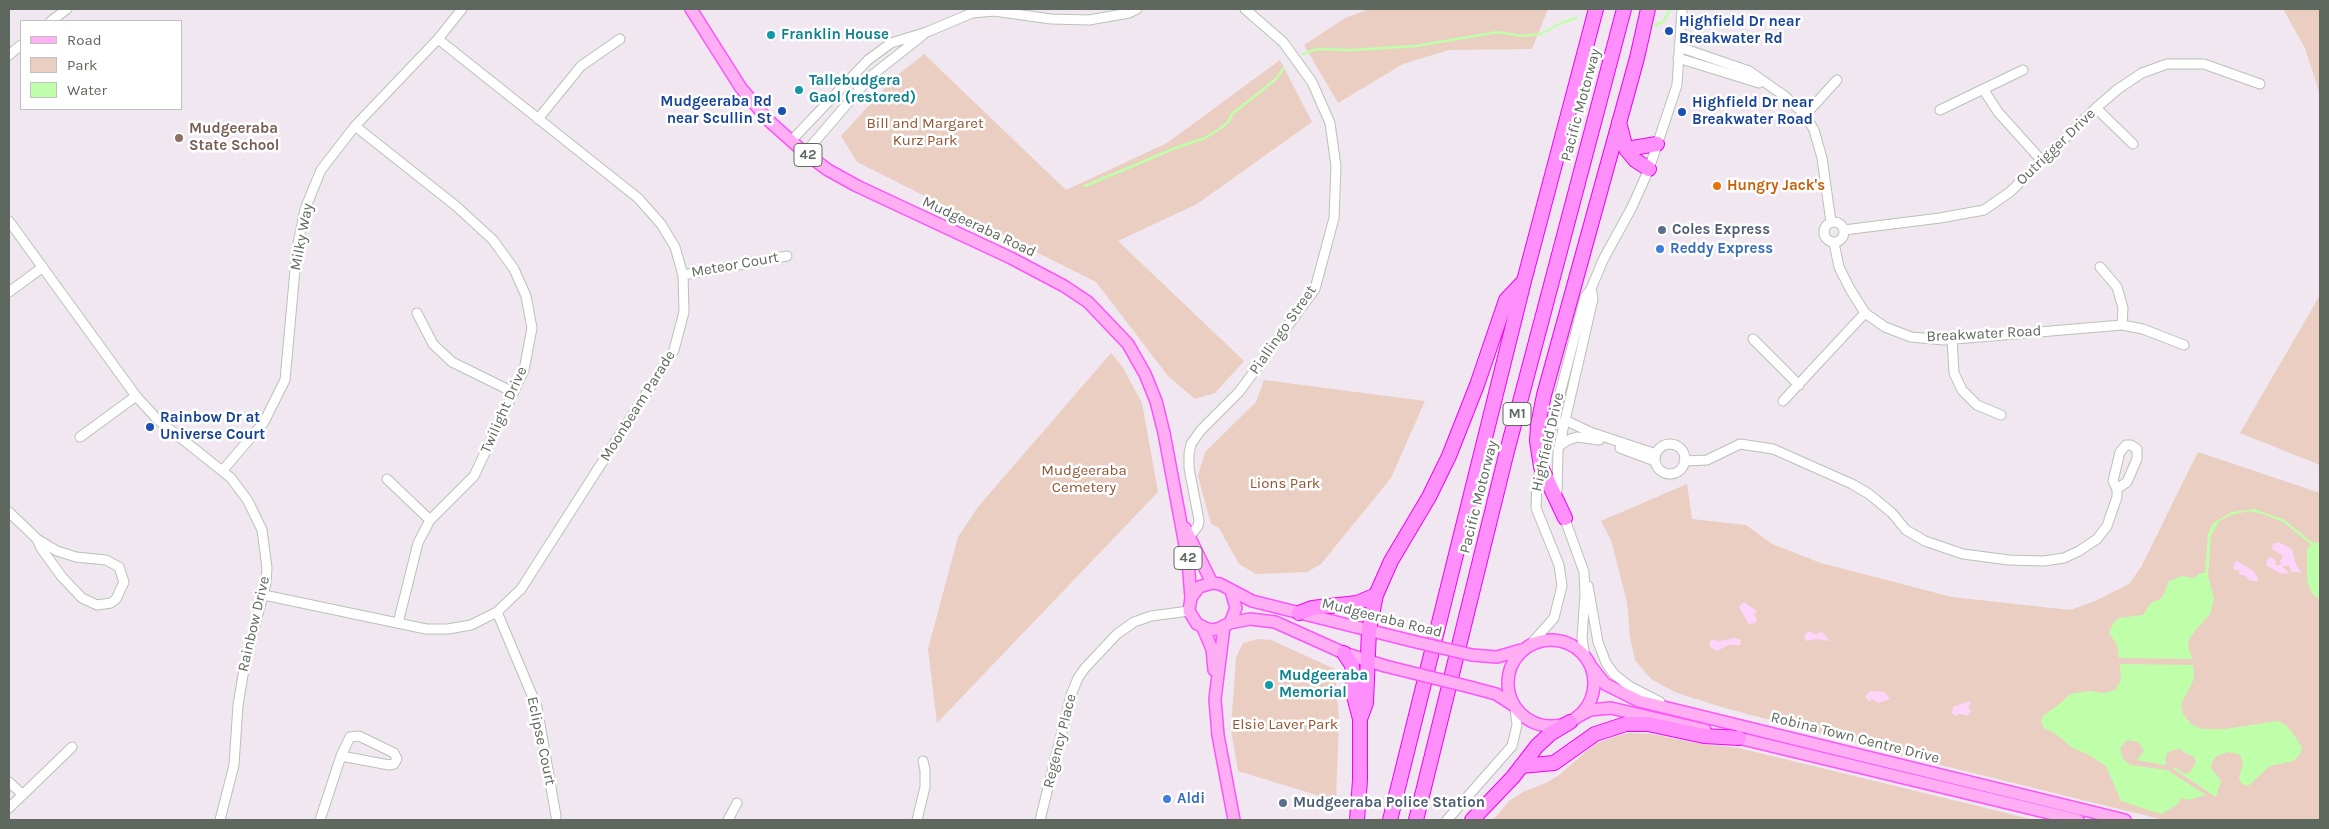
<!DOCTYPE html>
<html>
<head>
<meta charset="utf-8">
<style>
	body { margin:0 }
	#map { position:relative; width:2329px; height:829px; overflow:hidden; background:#f1e7f0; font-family:Karla,sans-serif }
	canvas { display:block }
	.frame { position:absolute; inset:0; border:10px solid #5f685e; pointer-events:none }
	.legend { position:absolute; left:20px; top:20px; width:162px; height:90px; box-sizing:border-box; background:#fff; border:1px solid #bfc3bf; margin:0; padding:6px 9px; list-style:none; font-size:15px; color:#5f685e }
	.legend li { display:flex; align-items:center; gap:10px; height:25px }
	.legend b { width:25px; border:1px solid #bfc3bf }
</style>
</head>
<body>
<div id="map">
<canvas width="2329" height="829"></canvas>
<div class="frame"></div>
<ul class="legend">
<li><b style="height:6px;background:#ffaef4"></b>Road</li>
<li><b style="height:14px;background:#eacec2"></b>Park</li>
<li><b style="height:14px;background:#c0ffa9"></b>Water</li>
</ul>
</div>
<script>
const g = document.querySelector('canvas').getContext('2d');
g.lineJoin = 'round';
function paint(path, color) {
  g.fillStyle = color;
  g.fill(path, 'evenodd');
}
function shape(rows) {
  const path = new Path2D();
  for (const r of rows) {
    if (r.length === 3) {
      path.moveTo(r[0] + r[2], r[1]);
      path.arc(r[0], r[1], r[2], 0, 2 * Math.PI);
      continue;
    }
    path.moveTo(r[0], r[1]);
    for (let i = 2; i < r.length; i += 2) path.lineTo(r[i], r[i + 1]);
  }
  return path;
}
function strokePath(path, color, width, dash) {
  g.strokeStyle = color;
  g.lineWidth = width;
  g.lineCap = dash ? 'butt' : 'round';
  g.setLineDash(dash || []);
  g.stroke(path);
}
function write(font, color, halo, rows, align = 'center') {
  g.font = font + ' Karla,sans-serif';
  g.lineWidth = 5;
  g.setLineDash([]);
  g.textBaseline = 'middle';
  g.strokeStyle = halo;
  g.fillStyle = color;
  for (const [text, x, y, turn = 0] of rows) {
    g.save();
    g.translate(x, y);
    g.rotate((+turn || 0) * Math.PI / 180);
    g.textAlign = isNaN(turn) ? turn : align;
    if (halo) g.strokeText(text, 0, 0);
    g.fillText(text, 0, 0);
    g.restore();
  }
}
paint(shape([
	[1369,9,1548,9,1532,49,1449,50,1403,64,1338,103,1304,45,1345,18],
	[2283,9,2320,9,2320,95,2305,48],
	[924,54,1066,190,1167,143,1280,60,1312,122,1197,204,1118,241,1244,361,1215,393,1195,399,1168,376,1096,282,857,162,841,136,893,79],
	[2320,295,2320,465,2240,433],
	[1111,353,1122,366,1142,403,1158,492,937,723,928,649,958,537,978,507],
	[1264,380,1425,401,1391,478,1321,564,1307,572,1256,574,1239,564,1219,528,1211,524,1198,476,1205,452,1256,402],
	[2198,452,2320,493,2320,820,2164,820,1916,759,1725,708,1677,693,1651,679,1635,660,1630,637,1627,602,1611,540,1601,521,1687,484,1692,519,1746,525,1772,544,1821,563,1952,597,2070,610,2095,601,2129,584,2141,567],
	[1258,639,1271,640,1335,669,1339,720,1336,801,1238,771,1231,729,1236,657,1243,643],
	[1630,733,1651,734,1702,744,1739,748,2035,820,1493,820,1509,801,1523,792,1548,782,1559,775,1595,744,1616,736]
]), '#eacec2');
paint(shape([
	[2278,542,2292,549,2296,565,2301,572,2292,572,2289,566,2282,566,2289,573,2281,574,2266,565,2267,559,2271,557,2275,559,2276,565,2281,565,2280,561,2283,556,2272,549,2273,544],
	[2237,561,2253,571,2258,578,2257,582,2248,580,2245,575,2240,575,2239,570,2235,570,2233,567,2234,563],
	[1744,602,1757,611,1754,615,1757,620,1755,623,1749,624,1746,620,1739,606],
	[1809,631,1815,634,1822,632,1830,641,1817,639,1806,641,1804,635],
	[1735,638,1741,640,1740,645,1728,645,1717,651,1709,646,1711,639,1719,641],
	[1870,691,1884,692,1890,699,1878,703,1872,699,1869,702,1865,696],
	[1969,701,1971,704,1968,707,1971,711,1968,716,1960,714,1955,716,1952,713,1953,707]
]), '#fdd5fb');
paint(shape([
	[2254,509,2283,519,2313,543,2320,542,2320,601,2312,593,2307,581,2307,550,2311,545,2308,542,2283,522,2263,514,2249,511,2231,515,2219,521,2211,536,2208,576,2214,599,2210,614,2194,632,2188,641,2189,650,2193,659,2119,658,2117,645,2109,633,2114,622,2119,618,2143,615,2151,603,2162,598,2169,581,2182,576,2194,578,2200,573,2205,573,2208,534,2213,523,2232,512],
	[2120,664,2193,665,2194,679,2181,704,2183,714,2191,724,2202,729,2225,729,2278,721,2287,726,2296,738,2302,748,2300,754,2293,761,2270,766,2248,786,2241,783,2239,778,2243,762,2239,754,2228,752,2217,756,2212,762,2211,768,2221,781,2216,797,2172,768,2177,768,2184,774,2190,772,2196,762,2194,757,2186,753,2179,749,2173,750,2167,753,2165,760,2167,764,2164,765,2137,760,2144,750,2138,742,2127,740,2120,748,2123,759,2130,765,2167,770,2206,795,2188,800,2181,798,2178,804,2161,814,2121,801,2106,766,2089,755,2071,747,2056,734,2044,728,2041,721,2043,716,2062,702,2070,694,2089,691,2104,693,2115,690,2121,680]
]), '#c0ffa9');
strokePath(shape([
	[1654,26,1663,22,1670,10],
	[1303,54,1317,49,1352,50,1416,46,1498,32,1521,36,1541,34,1561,23,1576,18],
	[1085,186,1178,147,1205,138,1221,128,1229,121,1232,114,1276,79,1284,68]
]), '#c0ffa9', 2.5);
const minor = shape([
	[51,21,67,9],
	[1679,47,1749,71,1786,97,1805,115,1814,130,1822,158,1831,222],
	[9,55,21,45],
	[1678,58,1759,83],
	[1983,89,1998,112,2042,161],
	[2096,108,2133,144],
	[1940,110,2023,70],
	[1805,115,1837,80],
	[538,119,581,66,620,39],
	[355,126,456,206,493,240,514,269,526,296,532,328,524,370,474,476,430,520,418,543,398,623],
	[791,141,868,60,891,43,927,32,972,13,994,11,1051,19,1089,20,1129,13,1137,9],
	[805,153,871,76,923,35],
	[9,221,136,396,157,419,231,478,248,501,262,530,267,568,266,583,244,669,238,705,234,765,220,820],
	[1834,232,10],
	[1844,230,1940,218,1984,210,2010,192,2096,108,2118,89,2142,73,2167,64,2204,64,2260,84],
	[1834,243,1839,267,1850,289,1865,313,1885,327,1911,337,1944,340,2122,325,2143,329,2184,345],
	[2100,267,2117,287,2123,308,2122,325],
	[683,275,787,256],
	[9,292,43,267],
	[417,313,433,344,452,362,513,392],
	[1753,339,1799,385],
	[1952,339,1954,373,1962,390,1977,405,2001,415],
	[1783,401,1865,313],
	[1560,423,1569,422,1590,432,1656,454],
	[80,437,136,396],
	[1670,459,15],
	[1559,446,1568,440,1577,437,1599,440],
	[1620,448,1655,461],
	[1684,461,1707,460,1740,444,1773,449,1852,484,1869,494,1892,513,1906,530,1925,541,1963,554,2009,560,2044,561,2064,558,2079,551,2097,539,2107,526,2117,497,2117,489,2113,481,2120,452,2126,445,2131,445,2137,449,2137,459,2127,482,2117,489],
	[223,470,264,422,285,380,297,248,305,209,321,170,355,126,438,39,462,9],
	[387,479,430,520],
	[1557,492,1558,451,1593,299,1591,289],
	[9,512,37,539,57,551,76,557,106,560,119,567,124,582,116,599,111,603,97,605,82,598,62,577,41,548,37,539],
	[1563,514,1584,572,1585,594,1582,638,1585,657],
	[1190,536,1198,526,1199,520,1189,468,1189,454,1191,444,1201,430,1239,392,1315,289,1334,218,1336,166,1330,123,1312,82,1283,42,1245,9],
	[1588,586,1598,642,1606,663,1614,674,1629,686,1660,702],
	[264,595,426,629,448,629,471,625,497,612,521,589,674,350,684,312,683,275,675,247,661,224,638,198,438,39],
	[497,612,537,707,556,816],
	[1530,645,1554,618,1562,586,1559,565,1536,508,1537,482,1585,297,1591,289,1603,260,1632,207,1649,169,1677,85,1682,9],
	[9,782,22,794],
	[9,808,72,747],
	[320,820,341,756,350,737,359,736,394,753,397,759,394,764,389,765,341,756],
	[728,820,737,803],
	[917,820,925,787,925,770,923,761],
	[1040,820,1071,695,1078,678,1085,668,1117,634,1134,622,1151,616,1189,611],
	[1447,820,1512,746,1517,725,1515,707]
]);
const major = shape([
	[691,9,741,88,769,121,805,153,828,170,857,186,1011,258,1064,286,1088,302,1128,344,1145,374,1156,401,1164,433,1188,561,1191,598],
	[1185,528,1212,583],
	[1231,591,1236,608,1230,623,1218,629,1210,630,1197,624,1189,611,1191,598,1199,587,1212,583,1220,584,1252,601,1412,641],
	[1230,623,1250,619,1275,622,1344,653,1385,666],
	[1224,627,1215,699,1218,735,1234,820],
	[1203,628,1212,649,1214,670],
	[1551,683,43],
	[1472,655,1497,657,1521,650],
	[1590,665,1605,684,1639,701,2125,820],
	[1470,687,1496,694,1513,705],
	[1577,717,1590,710,1611,708,1705,730],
	[1730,736,2078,820]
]);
const highway = shape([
	[1619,122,1626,149,1657,144],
	[1626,149,1635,160,1649,169],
	[1565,518,1541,467,1537,441,1538,425,1544,395,1637,58,1648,9],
	[1299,613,1312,608,1357,603,1376,595],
	[1344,653,1352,665,1354,696,1360,719,1360,780,1357,820],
	[1360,719,1366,703,1369,630,1376,595,1391,561,1429,497,1449,456,1477,385,1506,300,1523,282],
	[1521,766,1554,763,1595,734,1626,724,1648,724,1704,736,1739,738],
	[1390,820,1524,281,1596,9],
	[1416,820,1506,455,1624,9],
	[1472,820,1513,777,1537,746,1550,734,1570,722]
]);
strokePath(minor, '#b9c1b9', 11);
strokePath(major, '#fd54fb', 14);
strokePath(highway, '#f300f8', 16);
strokePath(minor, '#fff', 9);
strokePath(major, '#ffaef4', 11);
strokePath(highway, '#ff90fb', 14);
const majorBridge = shape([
	[1412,641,1472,655],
	[1385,666,1470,687]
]);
strokePath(majorBridge, '#fd54fb', 14, []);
strokePath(majorBridge, '#ffaef4', 11);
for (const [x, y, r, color] of [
	[1669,31,5,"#1a4fb4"],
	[771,35,5,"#0f9aa8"],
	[799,90,5,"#0f9aa8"],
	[782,111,5,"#1a4fb4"],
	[1682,112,5,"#1a4fb4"],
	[179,138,5,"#8d6e63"],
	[1717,186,5,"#e8710a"],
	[1662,230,5,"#5c6f8a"],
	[1660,249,5,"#3f7fe0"],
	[150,427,5,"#1a4fb4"],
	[1269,685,5,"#0f9aa8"],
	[1167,799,5,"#3f7fe0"],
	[1283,803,5,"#5c6f8a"]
]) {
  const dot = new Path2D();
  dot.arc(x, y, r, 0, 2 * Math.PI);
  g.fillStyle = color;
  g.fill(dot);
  strokePath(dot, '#fff', 2);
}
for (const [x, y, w] of [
	[808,155,28],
	[1517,414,28],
	[1188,558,28]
]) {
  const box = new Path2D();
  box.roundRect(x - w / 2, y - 11.5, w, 23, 4);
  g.fillStyle = '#fff';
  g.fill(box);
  strokePath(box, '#5f685e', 1);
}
write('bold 14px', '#5f685e', null, [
	["42",808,155],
	["M1",1517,414],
	["42",1188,558]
]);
write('bold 15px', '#164399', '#fff', [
	["Highfield Dr near",1679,22],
	["Breakwater Rd",1679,39],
	["Mudgeeraba Rd",772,102,"right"],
	["near Scullin St",772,119,"right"],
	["Highfield Dr near",1692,103],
	["Breakwater Road",1692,120],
	["Rainbow Dr at",160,418],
	["Universe Court",160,435]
], 'left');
write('bold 15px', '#0d838f', '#fff', [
	["Franklin House",781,35],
	["Tallebudgera",809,81],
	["Gaol (restored)",809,98],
	["Mudgeeraba",1279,676],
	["Memorial",1279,693]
], 'left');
write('15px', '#5f685e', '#fff', [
	["Pacific Motorway",1581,105,-75],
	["Outrigger Drive",2056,147,-44],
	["Mudgeeraba Road",979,227,25],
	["Milky Way",302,237,-79],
	["Meteor Court",735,265,-10],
	["Piallingo Street",1283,330,-55],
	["Breakwater Road",1984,334,-3],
	["Moonbeam Parade",638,406,-58],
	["Twilight Drive",504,410,-66],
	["Highfield Drive",1548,442,-77],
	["Pacific Motorway",1479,497,-76],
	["Mudgeeraba Road",1382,618,14],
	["Rainbow Drive",254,624,-77],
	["Robina Town Centre Drive",1855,738,14],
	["Eclipse Court",541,741,78],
	["Regency Place",1060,741,-76]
]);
write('15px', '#935331', '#fff', [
	["Bill and Margaret",925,124],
	["Kurz Park",925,141],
	["Mudgeeraba",1084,471],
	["Cemetery",1084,488],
	["Lions Park",1285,484],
	["Elsie Laver Park",1285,725]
]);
write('bold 15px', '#785e54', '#fff', [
	["Mudgeeraba",189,129],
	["State School",189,146]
], 'left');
write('bold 15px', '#c56008', '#fff', [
	["Hungry Jack's",1727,186]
], 'left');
write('bold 15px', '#4e5e75', '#fff', [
	["Coles Express",1672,230],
	["Mudgeeraba Police Station",1293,803]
], 'left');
write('bold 15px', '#366cbe', '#fff', [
	["Reddy Express",1670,249],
	["Aldi",1177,799]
], 'left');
</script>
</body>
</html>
